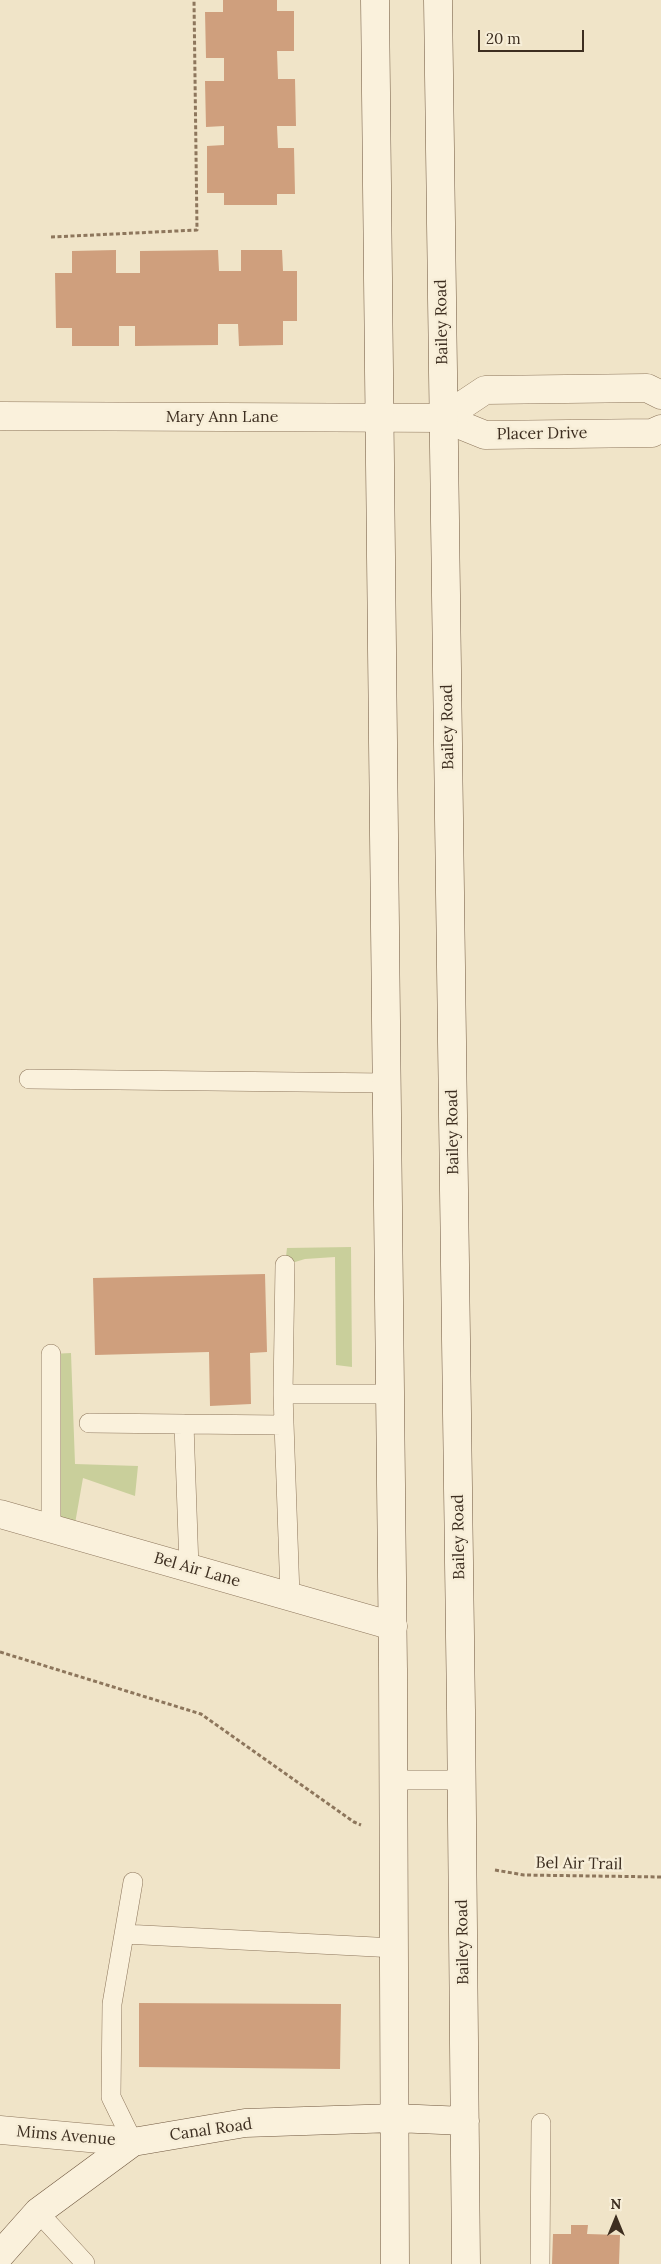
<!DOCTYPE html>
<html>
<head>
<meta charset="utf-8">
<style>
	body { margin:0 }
	#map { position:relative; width:661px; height:2264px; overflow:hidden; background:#f0e4c8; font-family:Lora,serif }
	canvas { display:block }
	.north { position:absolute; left:591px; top:2194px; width:50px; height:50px; -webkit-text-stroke:4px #f7eed8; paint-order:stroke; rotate:0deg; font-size:14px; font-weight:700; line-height:20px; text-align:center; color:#3d2e20 }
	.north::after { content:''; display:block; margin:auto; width:18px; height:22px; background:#3d2e20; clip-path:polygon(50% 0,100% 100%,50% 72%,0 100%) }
	.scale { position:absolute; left:478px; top:30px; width:106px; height:22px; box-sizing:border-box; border:2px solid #3d2e20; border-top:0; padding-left:6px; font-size:15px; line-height:18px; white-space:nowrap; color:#3d2e20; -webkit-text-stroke:4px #f7eed8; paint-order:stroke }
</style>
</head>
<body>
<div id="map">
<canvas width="661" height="2264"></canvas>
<div class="north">N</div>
<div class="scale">20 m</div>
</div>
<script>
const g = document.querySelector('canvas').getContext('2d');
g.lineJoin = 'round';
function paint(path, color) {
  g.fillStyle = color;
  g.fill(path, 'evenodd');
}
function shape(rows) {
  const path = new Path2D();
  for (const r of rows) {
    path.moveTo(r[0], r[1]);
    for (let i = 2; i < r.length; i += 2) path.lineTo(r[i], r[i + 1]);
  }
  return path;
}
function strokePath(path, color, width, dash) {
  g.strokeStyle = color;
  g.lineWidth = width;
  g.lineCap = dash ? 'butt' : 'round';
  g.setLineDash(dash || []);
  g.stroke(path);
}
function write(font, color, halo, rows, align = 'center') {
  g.font = font + ' Lora,serif';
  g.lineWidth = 5;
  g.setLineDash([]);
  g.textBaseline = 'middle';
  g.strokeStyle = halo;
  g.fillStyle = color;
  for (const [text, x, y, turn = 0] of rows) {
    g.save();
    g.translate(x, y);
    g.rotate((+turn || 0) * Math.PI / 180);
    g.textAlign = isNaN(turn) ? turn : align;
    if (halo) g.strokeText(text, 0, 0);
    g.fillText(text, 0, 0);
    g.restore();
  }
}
paint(shape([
	[351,1247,352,1367,336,1365,335,1257,305,1259,285,1265,287,1248],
	[71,1353,75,1464,138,1466,135,1496,83,1478,73,1535,51,1528,51,1354]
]), '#c9cf9b');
paint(shape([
	[223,0,277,0,277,11,294,11,294,51,277,51,278,79,295,79,296,126,277,126,278,148,294,148,295,194,277,194,277,205,224,205,224,193,207,193,207,146,224,145,224,126,206,127,205,81,224,81,224,58,206,58,205,12,223,12],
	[116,250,116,273,140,273,140,251,218,250,219,271,241,271,241,250,282,250,283,271,297,271,297,321,283,321,283,345,239,346,238,324,218,324,218,345,135,346,135,326,119,326,119,346,72,346,72,328,56,328,55,273,72,273,72,251],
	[265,1274,267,1352,250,1353,251,1404,210,1406,209,1352,95,1355,93,1278],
	[139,2003,341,2004,340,2069,139,2067],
	[571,2225,588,2225,587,2234,620,2235,619,2264,552,2264,553,2234,571,2234]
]), '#cf9f7d');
const lane = shape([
	[29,1079,387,1083],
	[51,1354,51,1528],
	[283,1394,285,1265],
	[89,1423,184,1424],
	[189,1568,184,1424,283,1425],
	[290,1596,283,1394,391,1394],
	[394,1780,461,1780],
	[133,1882,112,2004,111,2097,133,2142],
	[124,1934,395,1948],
	[38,2212,85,2263],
	[540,2264,541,2123]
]);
const street = shape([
	[0,416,443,418,485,435,652,433,661,429],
	[443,418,485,390,647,388,661,395],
	[0,1514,393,1626],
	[0,2130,133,2142]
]);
const secondary = shape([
	[375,0,393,1668,395,2264],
	[438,0,461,1709,466,2264],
	[0,2255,38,2212,133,2142,245,2123,395,2118,465,2121]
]);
strokePath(lane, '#8d765c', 20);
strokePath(street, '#8d765c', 29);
strokePath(secondary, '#6f573f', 29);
strokePath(shape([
	[51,237,197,230,194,0],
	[0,1652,201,1714,354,1822,361,1825],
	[495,1870,524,1875,661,1877]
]), '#8d765c', 3, [4, 2.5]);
strokePath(lane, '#faf1dc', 19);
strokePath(street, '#faf1dc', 28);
strokePath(secondary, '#faf1dc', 28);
write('16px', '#3d2e20', '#f7eed8', [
	["Bailey Road",442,322,-91],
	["Mary Ann Lane",222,417],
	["Placer Drive",542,434,-1],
	["Bailey Road",448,727,-91],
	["Bailey Road",453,1132,-91],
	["Bailey Road",459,1537,-91],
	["Bel Air Lane",197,1570,16],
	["Bel Air Trail",579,1864,1],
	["Bailey Road",463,1942,-91],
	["Canal Road",211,2130,-8],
	["Mims Avenue",66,2136,5]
]);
</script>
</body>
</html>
